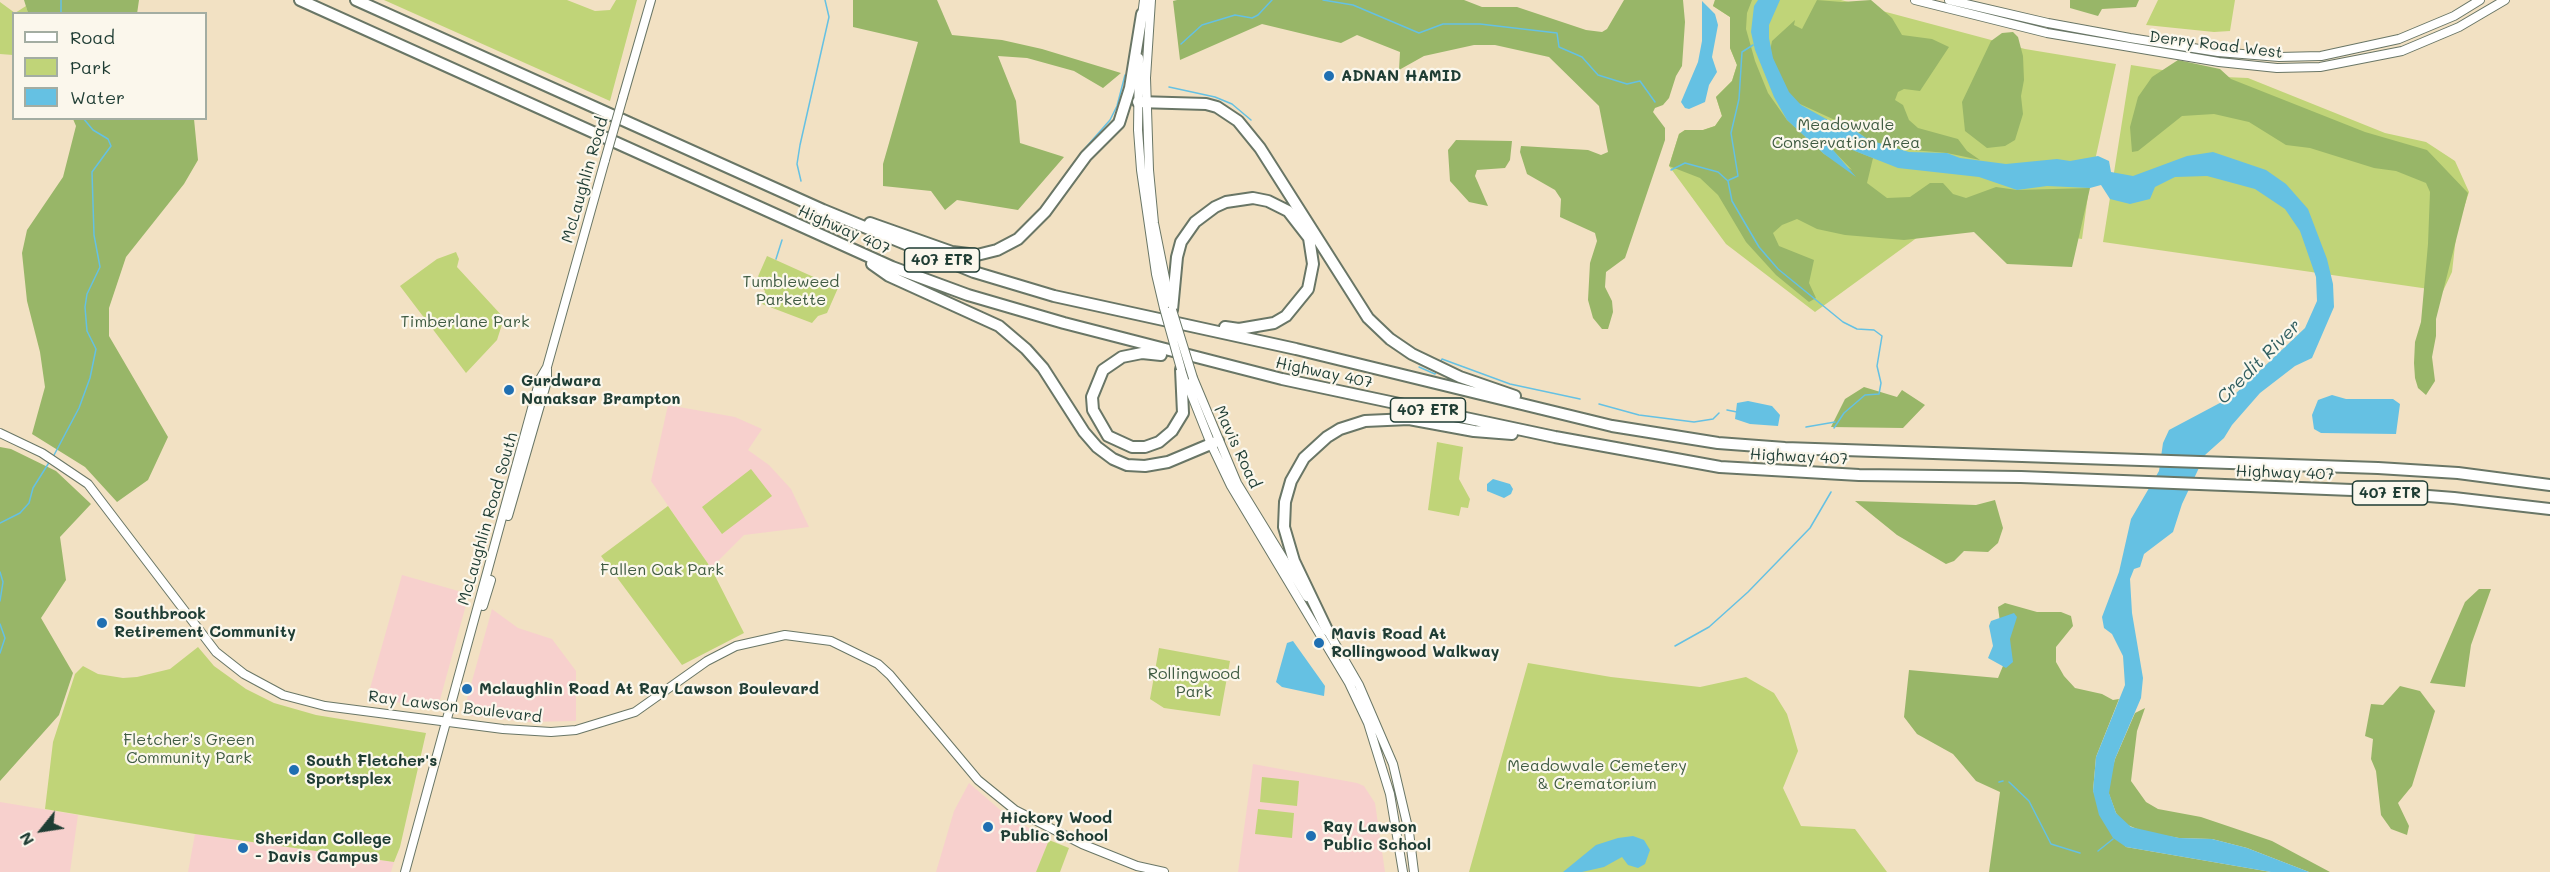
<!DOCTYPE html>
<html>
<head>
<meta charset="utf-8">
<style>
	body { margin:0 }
	#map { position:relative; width:2550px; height:872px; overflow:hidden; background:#f2e1c3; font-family:Mali,sans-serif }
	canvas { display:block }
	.legend { position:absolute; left:12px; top:12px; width:195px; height:108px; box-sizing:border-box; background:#fbf7ec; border:2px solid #a3ada2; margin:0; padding:8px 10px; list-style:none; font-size:18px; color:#1f3d34 }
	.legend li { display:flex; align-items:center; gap:12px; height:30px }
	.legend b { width:30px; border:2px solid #a3ada2 }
	.north { position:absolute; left:12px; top:800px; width:60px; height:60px; -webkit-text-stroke:4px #fbf7ec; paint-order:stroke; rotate:240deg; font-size:16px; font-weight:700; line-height:24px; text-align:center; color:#1f3d34 }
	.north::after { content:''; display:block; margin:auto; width:21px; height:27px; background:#1f3d34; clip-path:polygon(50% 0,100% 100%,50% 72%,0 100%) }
</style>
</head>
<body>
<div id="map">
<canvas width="2550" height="872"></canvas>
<ul class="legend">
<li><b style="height:8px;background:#fff"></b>Road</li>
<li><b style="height:16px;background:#c0d478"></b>Park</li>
<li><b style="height:16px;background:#65c1e3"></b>Water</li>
</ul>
<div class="north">N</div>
</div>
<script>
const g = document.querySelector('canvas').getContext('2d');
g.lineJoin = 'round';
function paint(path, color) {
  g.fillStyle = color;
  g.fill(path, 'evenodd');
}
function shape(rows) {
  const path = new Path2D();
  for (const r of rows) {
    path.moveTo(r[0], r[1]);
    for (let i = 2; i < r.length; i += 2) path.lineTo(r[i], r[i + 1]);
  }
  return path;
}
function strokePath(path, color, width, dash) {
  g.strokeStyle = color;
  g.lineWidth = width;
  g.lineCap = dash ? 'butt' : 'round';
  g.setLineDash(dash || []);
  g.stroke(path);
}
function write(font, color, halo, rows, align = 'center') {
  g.font = font + ' Mali,sans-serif';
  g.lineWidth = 4.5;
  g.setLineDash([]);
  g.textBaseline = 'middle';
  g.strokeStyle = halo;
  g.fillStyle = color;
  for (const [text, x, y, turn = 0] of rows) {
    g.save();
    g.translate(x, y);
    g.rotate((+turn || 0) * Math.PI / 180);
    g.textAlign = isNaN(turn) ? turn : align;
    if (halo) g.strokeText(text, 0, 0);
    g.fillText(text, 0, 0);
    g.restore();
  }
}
paint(shape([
	[668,405,735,417,762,429,748,450,769,465,791,489,809,527,744,535,711,568,651,481],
	[402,575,469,594,438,707,367,699],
	[492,609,518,628,552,639,576,671,576,721,528,722,471,716,467,699],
	[1253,764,1357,783,1364,786,1375,803,1385,872,1238,872],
	[969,783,1005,814,1049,840,1036,872,936,872,954,811],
	[0,802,78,815,70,872,0,872],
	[195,834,394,862,391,872,188,872]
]), '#f7d0cd');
paint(shape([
	[384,0,567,0,595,11,610,10,616,0,637,0,610,101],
	[1715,0,1841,0,2025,49,2116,64,2089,188,2082,239,1944,218,1815,312,1726,244,1669,166,1679,134,1685,130,1703,130,1715,126,1722,116,1716,97,1732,81,1737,65,1730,48,1730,17,1713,6],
	[2158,0,2235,0,2230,31,2214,32,2146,25],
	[0,2,15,13,26,6,28,13,14,14,13,55,0,54],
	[2131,65,2200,76,2248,78,2385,133,2426,142,2455,161,2469,192,2457,228,2452,272,2443,291,2103,242],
	[456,252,459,259,457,267,504,318,497,340,466,373,400,286,437,259],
	[767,256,838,288,827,313,818,316,812,323,762,304,765,291,756,281],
	[1437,442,1463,447,1459,479,1470,499,1468,508,1461,507,1459,516,1428,510],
	[751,469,772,496,722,534,702,507],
	[668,506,711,568,744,633,682,665,601,556],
	[198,647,214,666,246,689,274,703,316,715,426,733,400,847,394,862,195,834,45,809,53,742,75,674,83,666,98,674,123,678,137,677,170,669],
	[1159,648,1230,661,1220,716,1164,708,1150,699],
	[1528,663,1611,677,1700,687,1746,677,1774,693,1787,714,1798,751,1783,788,1801,826,1855,829,1887,872,1469,872],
	[1262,777,1299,781,1297,806,1260,802],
	[1258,809,1294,813,1292,838,1255,834],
	[1049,840,1069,848,1060,872,1036,872]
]), '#c0d478');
paint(shape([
	[24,0,139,0,137,14,28,13],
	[853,0,937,0,952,35,1002,40,1042,49,1121,73,1103,88,1074,71,1027,58,998,56,1016,101,1020,143,1064,157,1018,210,957,200,945,210,931,191,883,186,883,164,918,42,853,27],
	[1177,0,1464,0,1482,7,1517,7,1586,30,1602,32,1607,29,1624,0,1683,0,1685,22,1682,66,1676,76,1669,98,1663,105,1655,108,1653,112,1665,128,1665,140,1625,258,1606,272,1605,287,1612,301,1613,312,1608,329,1602,329,1593,318,1588,300,1590,263,1597,241,1595,233,1560,217,1561,199,1555,190,1527,174,1520,152,1521,146,1588,150,1601,155,1608,152,1599,106,1549,57,1495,45,1474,45,1424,56,1399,70,1400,52,1357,35,1341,43,1262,24,1180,60,1173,1],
	[1715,0,1752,0,1747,13,1746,29,1755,61,1768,93,1787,120,1824,154,1852,170,1827,144,1832,142,1873,158,1867,183,1887,198,1910,197,1930,183,1943,183,1953,194,1966,198,1996,187,2017,190,2090,188,2072,267,2007,264,1974,232,1904,240,1845,235,1817,229,1797,219,1782,225,1773,233,1779,246,1814,260,1809,283,1816,298,1809,302,1776,275,1746,242,1718,195,1700,178,1669,166,1679,134,1685,130,1703,130,1715,126,1722,116,1716,97,1732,81,1737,65,1730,48,1730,17,1713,6],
	[1817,0,1842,2,1871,0,1892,18,1902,35,1932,39,1949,47,1920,91,1904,89,1898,92,1895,100,1903,105,1909,120,1918,128,1958,139,1967,151,1980,160,1947,153,1889,148,1869,140,1850,127,1787,98,1770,51,1772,41,1795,20,1794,25,1802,29],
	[2070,0,2139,0,2136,7,2102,9,2098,16,2070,8],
	[2013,32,2018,37,2023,56,2024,80,2021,96,2023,114,2015,140,2005,146,1987,148,1965,131,1962,102,1991,41,2002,33],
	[2178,60,2220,69,2231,79,2365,132,2427,150,2468,193,2436,319,2436,336,2432,357,2435,381,2426,395,2418,388,2415,378,2414,363,2415,342,2421,322,2428,244,2430,192,2426,183,2396,171,2374,168,2310,148,2286,145,2249,122,2214,114,2182,116,2138,151,2132,152,2130,127,2138,97,2152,77],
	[73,119,194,119,198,160,184,184,126,257,109,308,109,336,168,437,148,480,117,502,85,467,32,434,45,387,40,352,27,301,22,253,27,230,63,177,76,126],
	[1456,140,1512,141,1510,160,1505,168,1477,170,1475,176,1488,206,1469,202,1450,181,1448,150],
	[1864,387,1897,397,1902,390,1925,405,1903,428,1831,427,1845,399],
	[0,447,11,449,56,471,91,504,60,537,66,580,41,618,73,673,59,715,0,781],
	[1995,500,2003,528,1998,543,1988,552,1964,551,1954,561,1946,564,1897,535,1855,501,1976,505],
	[2479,589,2491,589,2471,645,2465,687,2430,683,2465,602],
	[2005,603,2037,612,2061,612,2071,616,2073,626,2056,647,2056,662,2064,676,2075,688,2102,694,2113,700,2119,699,2096,757,2093,791,2126,847,2271,872,1989,872,2000,792,1976,781,1953,754,1917,734,1904,717,1909,670,1998,678,2005,661,1998,607],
	[2400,686,2420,691,2435,711,2412,786,2398,803,2409,826,2407,835,2391,829,2381,815,2376,771,2371,759,2373,739,2365,736,2371,704,2383,705],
	[2145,708,2137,731,2131,781,2146,802,2158,809,2201,817,2272,841,2330,872,2309,872,2247,848,2212,839,2179,838,2144,832,2123,823,2116,813,2109,794,2109,781,2115,759,2135,713]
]), '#98b668');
paint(shape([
	[1758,0,1780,0,1769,25,1769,38,1773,58,1789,92,1801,105,1828,120,1850,127,1869,140,1909,152,1947,153,1960,158,2006,164,2057,159,2070,161,2098,156,2109,161,2111,172,2133,176,2187,156,2213,152,2266,170,2286,184,2308,209,2327,259,2333,284,2334,307,2312,358,2295,366,2260,393,2232,425,2224,438,2205,455,2182,504,2173,532,2144,554,2140,567,2134,569,2130,579,2132,613,2143,678,2141,698,2115,759,2109,793,2116,813,2131,827,2179,838,2212,839,2247,848,2309,872,2271,872,2126,847,2113,838,2099,815,2093,791,2096,757,2125,685,2123,656,2112,634,2104,628,2102,617,2119,572,2131,519,2159,471,2163,443,2169,430,2233,396,2305,328,2317,301,2316,277,2300,231,2285,209,2255,189,2207,176,2175,177,2155,187,2150,199,2130,204,2110,199,2101,185,2090,188,2047,186,2017,190,1979,177,1898,168,1832,142,1828,144,1856,177,1824,154,1787,120,1774,97,1755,50,1751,32,1754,6],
	[1702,1,1715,14,1718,25,1712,57,1717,72,1709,85,1705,102,1689,109,1685,108,1681,102,1698,62,1702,41],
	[2332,395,2346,399,2393,399,2400,404,2396,434,2321,433,2314,429,2312,415,2318,400],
	[1748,401,1772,406,1780,415,1778,426,1750,424,1735,419,1737,403],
	[1493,479,1510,484,1513,489,1511,494,1504,498,1487,491,1487,484],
	[2014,613,2017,617,2010,639,2013,662,2006,668,1988,658,1993,646,1989,626,1991,621],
	[1293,641,1325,686,1324,696,1282,687,1276,682,1287,643],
	[1633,836,1644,840,1650,850,1645,864,1638,868,1628,865,1622,857,1604,867,1582,872,1563,872,1596,845,1618,838]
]), '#65c1e3');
strokePath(shape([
	[61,0,61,14],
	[1323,0,1353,5,1419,33,1443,24,1480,24,1557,33,1559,47,1582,57,1598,75,1627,84,1640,81,1655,102],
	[1181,44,1202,25,1235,15,1252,18,1258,15,1272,0],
	[1169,87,1215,97,1232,104,1251,120],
	[1080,154,1110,120,1117,106,1125,75],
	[1671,170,1685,163,1718,172,1728,181,1732,201,1759,247,1778,269,1843,322,1857,329,1874,330,1882,336,1877,366,1881,383,1879,394,1865,395,1844,413,1834,428],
	[1729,180,1738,176,1731,133,1739,99,1742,52,1753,45],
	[801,181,797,164,800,145,829,17,825,0],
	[776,259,782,240],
	[1441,361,1442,359,1510,384,1580,399],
	[1419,367,1435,374,1436,372],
	[1599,404,1639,415,1694,422,1713,419,1719,413],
	[1727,410,1737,412],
	[1806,427,1835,422],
	[53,457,79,408,90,378,96,349,87,331,85,307,87,294,100,267,94,235,92,172,111,146,108,139,93,130,83,118],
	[0,523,20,513,29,503,33,488,50,461],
	[0,572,3,582,0,601],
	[0,624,5,638,0,653],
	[1675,646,1709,627,1748,592,1810,528,1831,492],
	[1999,782,2003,781],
	[2009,782,2029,801,2051,844,2080,853],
	[2098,851,2113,839]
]), '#65c1e3', 1.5);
const secondary = shape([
	[1151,0,1146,78,1149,170,1154,223,1170,303],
	[1915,0,2047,33,2219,62,2277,68,2320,67,2402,51,2459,27,2505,0],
	[1949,0,2048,23,2130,38,2218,52,2279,57,2321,56,2399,39,2454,16,2480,0],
	[1142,16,1144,0],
	[1139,58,1138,130,1141,170,1156,274,1164,308],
	[623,97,651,0],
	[1184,376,1211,444,1231,486,1349,683,1368,723,1390,794,1403,872],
	[1193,378,1237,483,1307,597],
	[0,433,42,453,88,484,216,652,244,674,283,695,325,706,503,729,551,732,576,730,635,712,707,661,736,646,785,635,831,641,878,664,890,675,978,780,1015,810,1082,844,1137,866,1164,872],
	[508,516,547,381,547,369],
	[483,606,491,580],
	[1326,628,1359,685,1393,764,1409,832,1414,872],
	[405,872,540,379,547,367,605,160]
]);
const highway = shape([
	[300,0,892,267,968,295,1064,323,1282,379,1555,437,1720,467,1859,475,2021,477,2352,490,2454,498,2550,509],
	[356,0,823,210,974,272,1054,296,1296,349,1612,426,1718,443,1785,448,2378,468,2458,473,2550,485],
	[1138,102,1206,104,1217,107,1238,121,1260,148,1368,318,1390,339,1412,354,1460,377,1515,396],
	[870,223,952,252,977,255,997,250,1018,239,1045,212,1086,156,1119,123,1130,88,1142,14],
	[872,264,889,276,999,326,1026,349,1043,368,1084,432,1097,447,1113,459,1127,465,1145,466,1168,462,1218,441],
	[1172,310,1177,257,1181,242,1195,222,1215,207,1226,202,1253,198,1268,201,1288,211,1309,238,1313,264,1308,289,1286,316,1274,323,1239,329,1225,327],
	[1161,355,1142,353,1122,357,1103,370,1092,397,1093,410,1108,436,1132,447,1145,447,1159,442,1172,431,1183,413,1181,369],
	[1327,630,1294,561,1284,527,1285,502,1291,481,1304,458,1327,437,1340,429,1365,421,1409,419,1474,431,1512,434]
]);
strokePath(secondary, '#697666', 10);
strokePath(highway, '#697666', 14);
strokePath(secondary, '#fff', 8);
strokePath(highway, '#fff', 10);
const secondaryBridge = shape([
	[605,160,623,97],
	[1164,308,1181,369],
	[1172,310,1193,378]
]);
strokePath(secondaryBridge, '#697666', 10, []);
strokePath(secondaryBridge, '#fff', 8);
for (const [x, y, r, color] of [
	[1329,76,6,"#1f6fb2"],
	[509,390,6,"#1f6fb2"],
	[102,623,6,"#1f6fb2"],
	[1319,643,6,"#1f6fb2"],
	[467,689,6,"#1f6fb2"],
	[294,770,6,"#1f6fb2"],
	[988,827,6,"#1f6fb2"],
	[1311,836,6,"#1f6fb2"],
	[243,848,6,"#1f6fb2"]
]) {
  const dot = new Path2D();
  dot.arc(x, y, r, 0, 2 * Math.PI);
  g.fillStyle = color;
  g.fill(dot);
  strokePath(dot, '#fbf7ec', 2);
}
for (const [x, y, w] of [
	[942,260,75],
	[1428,410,75],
	[2390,493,75]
]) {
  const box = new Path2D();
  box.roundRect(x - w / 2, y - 12, w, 24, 4.5);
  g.fillStyle = '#fbf7ec';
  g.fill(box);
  strokePath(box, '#1f3d34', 1.5);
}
write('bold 15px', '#1f3d34', null, [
	["407 ETR",942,260],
	["407 ETR",1428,410],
	["407 ETR",2390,493]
]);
write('16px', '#1f3d34', '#fbf7ec', [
	["Derry Road West",2216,45,7],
	["McLaughlin Road",585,180,-74],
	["Highway 407",844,230,24],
	["Highway 407",1324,373,12],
	["Mavis Road",1237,447,65],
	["Highway 407",1799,457,3],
	["Highway 407",2285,473,2],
	["McLaughlin Road South",488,519,-74],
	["Ray Lawson Boulevard",455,707,7]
]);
write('bold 16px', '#1f3d34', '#fbf7ec', [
	["ADNAN HAMID",1341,76],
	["Gurdwara",521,381],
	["Nanaksar Brampton",521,399],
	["Southbrook",114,614],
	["Retirement Community",114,632],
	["Mavis Road At",1331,634],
	["Rollingwood Walkway",1331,652],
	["Mclaughlin Road At Ray Lawson Boulevard",479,689],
	["South Fletcher's",306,761],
	["Sportsplex",306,779],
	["Hickory Wood",1000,818],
	["Public School",1000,836],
	["Ray Lawson",1323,827],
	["Public School",1323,845],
	["Sheridan College",255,839],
	["- Davis Campus",255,857]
], 'left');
write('16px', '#3f5b42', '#fbf7ec', [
	["Meadowvale",1846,125],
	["Conservation Area",1846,143],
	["Tumbleweed",791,282],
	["Parkette",791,300],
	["Timberlane Park",465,322],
	["Fallen Oak Park",662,570],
	["Rollingwood",1194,674],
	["Park",1194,692],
	["Fletcher's Green",189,740],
	["Community Park",189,758],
	["Meadowvale Cemetery",1597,766],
	["& Crematorium",1597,784]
]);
write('italic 18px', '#305e60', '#fbf7ec', [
	["Credit River",2259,362,-45]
]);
</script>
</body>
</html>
